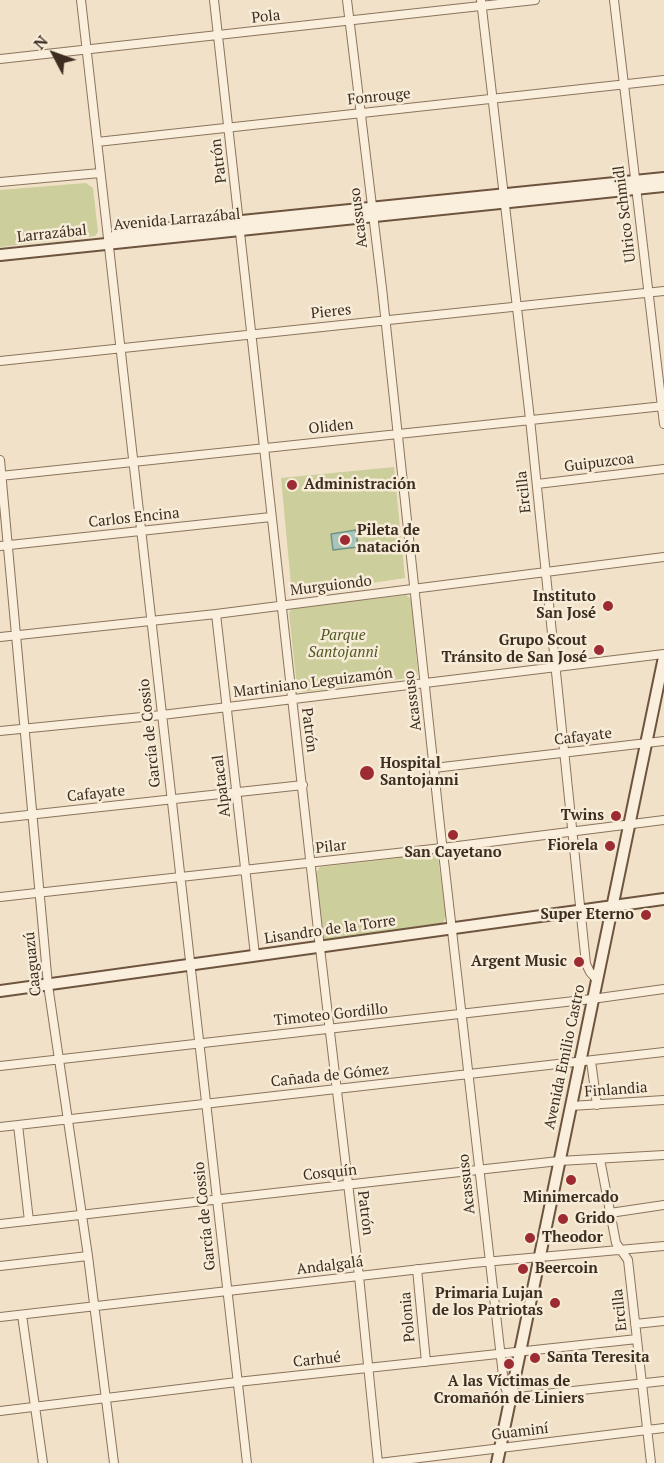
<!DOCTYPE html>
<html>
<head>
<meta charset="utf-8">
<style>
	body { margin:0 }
	#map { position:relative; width:664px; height:1463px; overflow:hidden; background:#f0e1c8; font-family:"PT Serif",serif }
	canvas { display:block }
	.north { position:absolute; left:24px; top:24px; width:60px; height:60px; -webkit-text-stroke:4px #f7ecd8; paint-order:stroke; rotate:311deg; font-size:16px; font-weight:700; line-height:24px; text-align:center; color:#3d2c20 }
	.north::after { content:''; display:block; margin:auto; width:21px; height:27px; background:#3d2c20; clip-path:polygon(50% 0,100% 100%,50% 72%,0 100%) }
</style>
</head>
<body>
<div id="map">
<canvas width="664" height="1463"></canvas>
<div class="north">N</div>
</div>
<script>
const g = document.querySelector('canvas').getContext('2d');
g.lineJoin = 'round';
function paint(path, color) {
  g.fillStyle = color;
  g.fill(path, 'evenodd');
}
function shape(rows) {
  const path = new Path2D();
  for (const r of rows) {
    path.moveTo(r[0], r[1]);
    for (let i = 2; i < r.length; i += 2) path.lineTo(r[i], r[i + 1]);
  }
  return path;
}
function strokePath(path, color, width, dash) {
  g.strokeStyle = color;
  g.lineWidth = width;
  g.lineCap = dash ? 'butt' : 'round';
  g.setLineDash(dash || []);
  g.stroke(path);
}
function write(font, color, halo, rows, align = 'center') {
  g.font = font + ' "PT Serif",serif';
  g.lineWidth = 5;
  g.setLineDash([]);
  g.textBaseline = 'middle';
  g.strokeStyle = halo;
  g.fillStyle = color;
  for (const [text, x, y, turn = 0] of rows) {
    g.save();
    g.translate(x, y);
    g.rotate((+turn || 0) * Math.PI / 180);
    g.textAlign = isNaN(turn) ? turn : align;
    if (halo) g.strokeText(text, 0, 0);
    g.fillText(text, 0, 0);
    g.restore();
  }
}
paint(shape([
	[86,183,93,188,98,232,95,236,0,247,0,190],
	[394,467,405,578,292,595,281,478],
	[406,595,411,599,418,675,415,677,303,692,297,687,289,613,292,608],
	[433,854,438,858,446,917,442,924,327,941,324,939,316,873,320,867]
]), '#ccce9b');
const water = shape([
	[356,530,358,547,333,550,331,534,356,530]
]);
paint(water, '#a9c4ba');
strokePath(water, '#6f9388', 1.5);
const street = shape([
	[81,0,247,1463],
	[214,0,320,948,359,1276,378,1463],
	[347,0,382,288,440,826,504,1384,509,1398,664,1381],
	[481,0,530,419,586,964,590,972,597,980],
	[614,0,664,424],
	[0,59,535,0],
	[97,142,664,80],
	[0,182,100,173],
	[0,361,664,291],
	[0,460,48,985,88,1256,114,1463],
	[0,476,664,406],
	[537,484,664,469],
	[0,546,271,517],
	[216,614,255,955],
	[0,637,216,614,664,557],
	[0,731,162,715,664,654],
	[434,768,664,741],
	[0,818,303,785],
	[0,897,442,848,664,820],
	[591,1061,597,1105],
	[0,1066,592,999,664,989],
	[571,1106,664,1100],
	[18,1125,29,1221],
	[0,1127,664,1052],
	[600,1159,616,1243,628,1260,651,1463],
	[610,1213,664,1205],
	[0,1224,495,1168,559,1161,664,1155],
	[0,1266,88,1256],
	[417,1269,426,1362],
	[22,1315,43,1463],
	[0,1317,473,1263,664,1246],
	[635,1324,664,1321],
	[0,1411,237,1382,637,1339],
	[379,1463,664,1428]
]);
const secondary = shape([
	[113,238,117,234,134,232,664,178],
	[0,255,664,186],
	[0,991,664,899],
	[497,1463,664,657]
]);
strokePath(street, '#8c735c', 10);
strokePath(secondary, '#6e543f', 14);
strokePath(street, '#faefdc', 8);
strokePath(secondary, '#faefdc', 10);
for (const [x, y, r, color] of [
	[292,485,6,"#9d2b33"],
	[345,540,6,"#9d2b33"],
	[608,606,6,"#9d2b33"],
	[599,650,6,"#9d2b33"],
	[367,773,8,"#9d2b33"],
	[616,816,6,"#9d2b33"],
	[453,835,6,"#9d2b33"],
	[610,846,6,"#9d2b33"],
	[646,915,6,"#9d2b33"],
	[579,962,6,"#9d2b33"],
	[571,1180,6,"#9d2b33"],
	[563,1219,6,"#9d2b33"],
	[530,1238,6,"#9d2b33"],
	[523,1269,6,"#9d2b33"],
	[555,1303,6,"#9d2b33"],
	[535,1358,6,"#9d2b33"],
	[509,1364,6,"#9d2b33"]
]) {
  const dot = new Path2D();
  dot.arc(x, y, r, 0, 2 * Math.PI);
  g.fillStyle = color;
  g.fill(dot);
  strokePath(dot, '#f7ecd8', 2);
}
write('15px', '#3d2c20', '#f7ecd8', [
	["Pola",266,17,-6],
	["Fonrouge",379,97,-6],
	["Patrón",219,161,-97],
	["Ulrico Schmidl",625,214,-97],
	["Acassuso",359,218,-97],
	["Avenida Larrazábal",177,220,-5],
	["Larrazábal",52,234,-6],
	["Pieres",331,312,-6],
	["Oliden",331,427,-6],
	["Guipuzcoa",599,463,-7],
	["Ercilla",524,492,-96],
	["Carlos Encina",134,518,-6],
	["Murguiondo",331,586,-7],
	["Martiniano Leguizamón",313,683,-7],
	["Acassuso",413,701,-97],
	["Patrón",309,730,83],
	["García de Cossio",150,733,-96],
	["Cafayate",583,737,-7],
	["Alpatacal",222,786,-97],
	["Cafayate",96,794,-6],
	["Pilar",331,847,-6],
	["Lisandro de la Torre",330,930,-8],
	["Caaguazú",33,964,-96],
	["Timoteo Gordillo",331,1015,-6],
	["Avenida Emilio Castro",565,1057,-78],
	["Cañada de Gómez",330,1076,-6],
	["Finlandia",616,1090,-4],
	["Cosquín",330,1173,-6],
	["Acassuso",467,1184,-96],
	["Patrón",365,1213,83],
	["García de Cossio",205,1216,-96],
	["Andalgalá",330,1266,-7],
	["Ercilla",620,1310,-96],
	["Polonia",408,1317,-95],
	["Carhué",317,1360,-6],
	["Guaminí",520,1432,-7]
]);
write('bold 15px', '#3d2c20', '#f7ecd8', [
	["Administración",304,485],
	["Pileta de",357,531],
	["natación",357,548],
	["Instituto",596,597,"right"],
	["San José",596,614,"right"],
	["Grupo Scout",587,641,"right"],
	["Tránsito de San José",587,658,"right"],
	["Hospital",380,764],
	["Santojanni",380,781],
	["Twins",604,816,"right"],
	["Fiorela",598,846,"right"],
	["San Cayetano",453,853,"center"],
	["Super Eterno",634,915,"right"],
	["Argent Music",567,962,"right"],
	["Minimercado",571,1198,"center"],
	["Grido",575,1219],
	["Theodor",542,1238],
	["Beercoin",535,1269],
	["Primaria Lujan",543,1294,"right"],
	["de los Patriotas",543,1311,"right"],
	["Santa Teresita",547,1358],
	["A las Víctimas de",509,1382,"center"],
	["Cromañón de Liniers",509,1399,"center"]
], 'left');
write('italic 15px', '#505926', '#f7ecd8', [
	["Parque",343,636],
	["Santojanni",343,653]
]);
</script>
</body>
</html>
